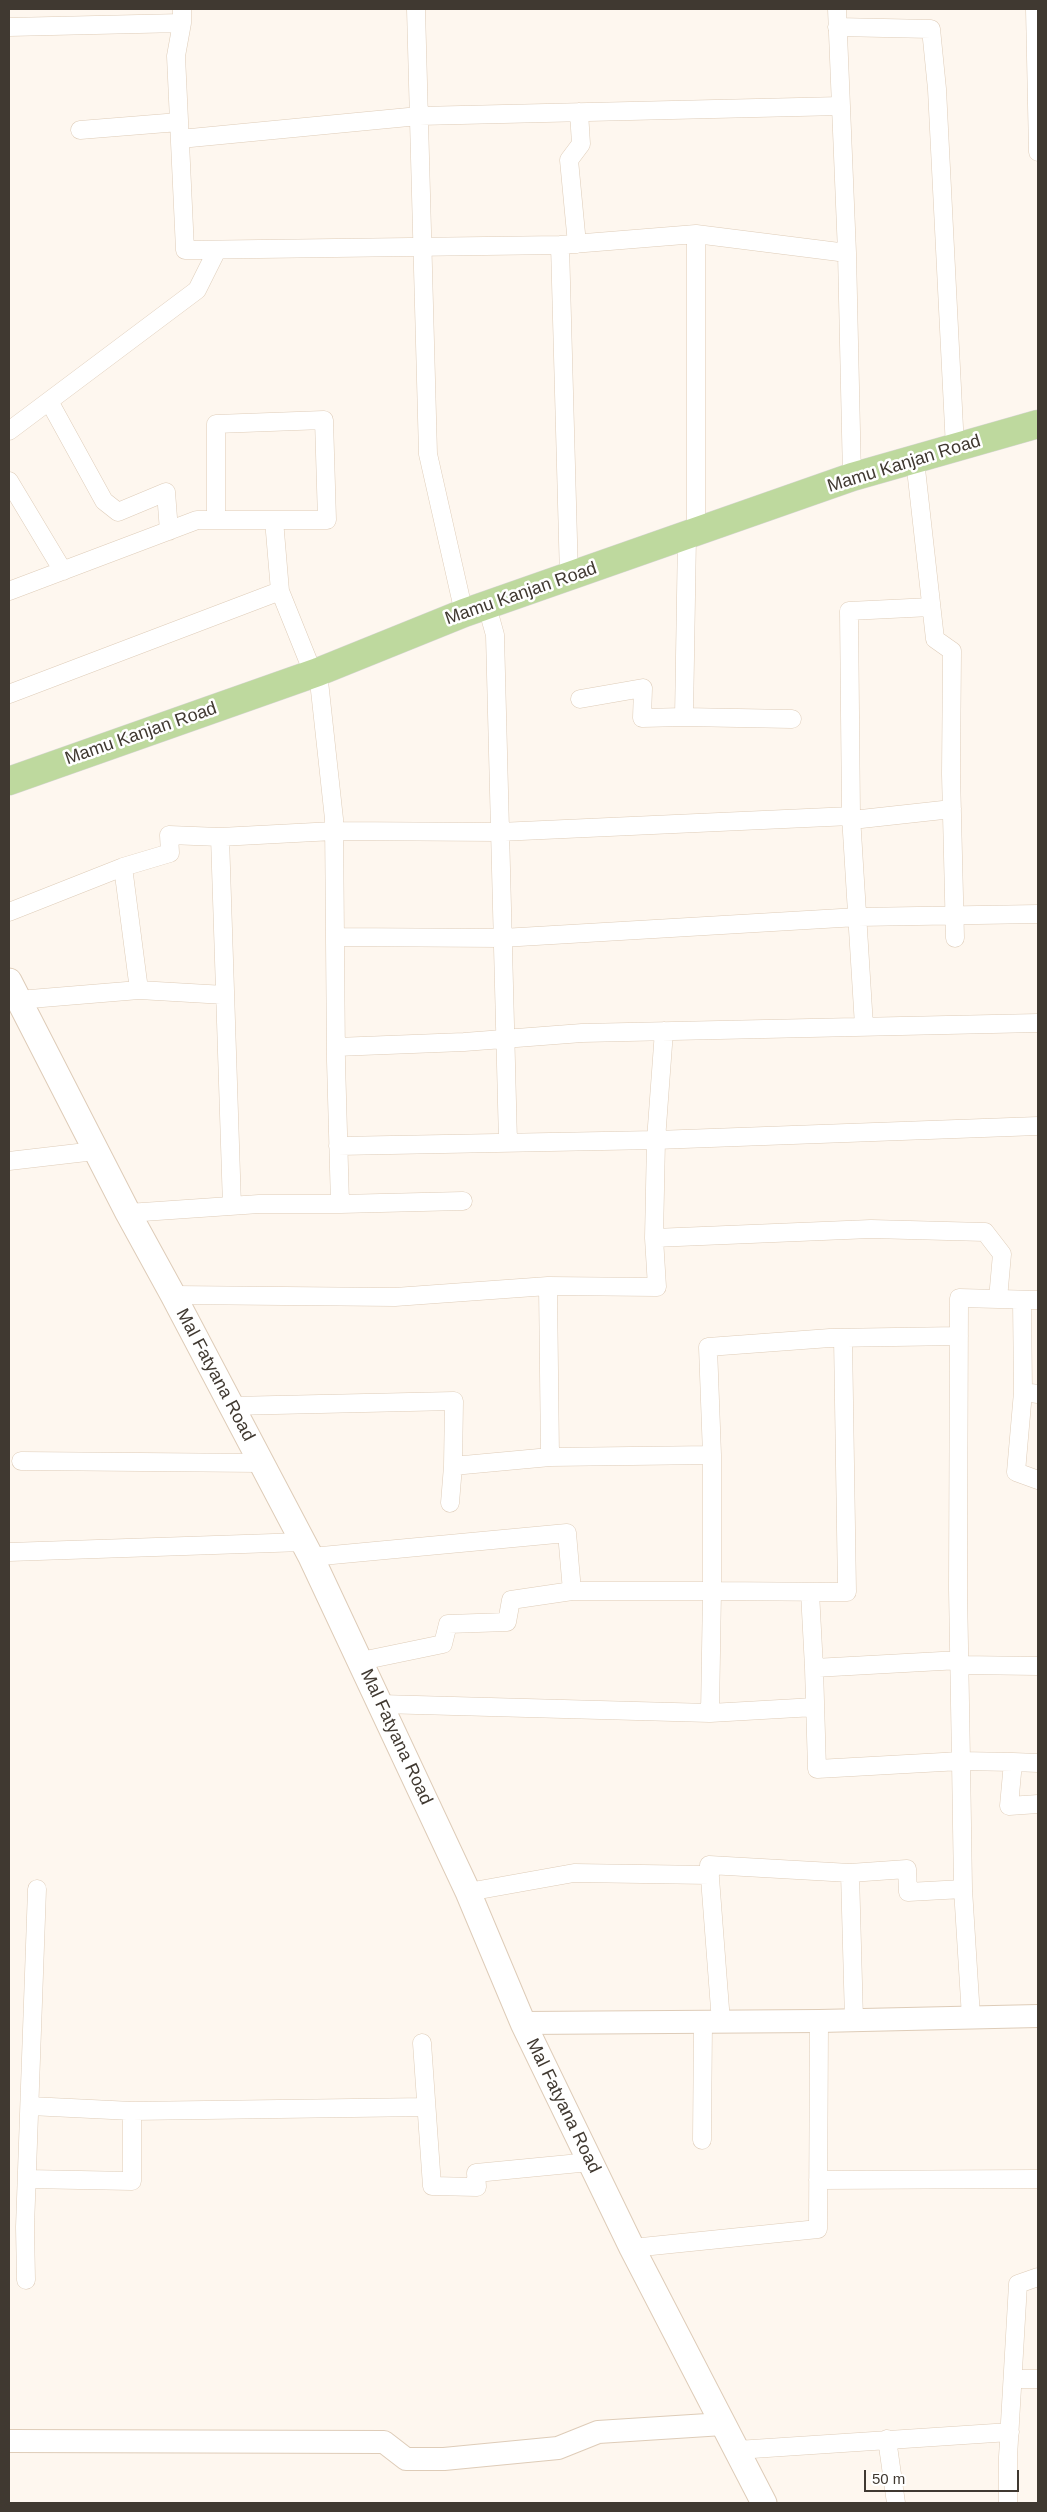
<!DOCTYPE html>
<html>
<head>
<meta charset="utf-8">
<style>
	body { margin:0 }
	#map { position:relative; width:1047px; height:2512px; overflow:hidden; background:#fef7ef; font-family:Helvetica,sans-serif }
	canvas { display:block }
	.frame { position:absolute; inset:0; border:10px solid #403931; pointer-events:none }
	.scale { position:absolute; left:864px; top:2470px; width:155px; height:22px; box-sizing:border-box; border:2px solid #403931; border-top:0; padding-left:6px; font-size:15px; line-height:18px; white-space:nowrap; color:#403931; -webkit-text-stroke:4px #fff; paint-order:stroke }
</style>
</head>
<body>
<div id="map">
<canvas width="1047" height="2512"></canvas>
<div class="frame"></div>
<div class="scale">50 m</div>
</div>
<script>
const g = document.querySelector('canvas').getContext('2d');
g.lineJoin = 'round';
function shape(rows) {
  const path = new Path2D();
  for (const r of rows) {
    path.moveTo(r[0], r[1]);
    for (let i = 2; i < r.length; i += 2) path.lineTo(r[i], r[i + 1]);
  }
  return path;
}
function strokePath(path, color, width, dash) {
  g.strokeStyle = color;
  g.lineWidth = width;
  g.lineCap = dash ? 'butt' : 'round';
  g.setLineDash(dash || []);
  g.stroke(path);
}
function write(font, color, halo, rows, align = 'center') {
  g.font = font + ' Helvetica,sans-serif';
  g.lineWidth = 5;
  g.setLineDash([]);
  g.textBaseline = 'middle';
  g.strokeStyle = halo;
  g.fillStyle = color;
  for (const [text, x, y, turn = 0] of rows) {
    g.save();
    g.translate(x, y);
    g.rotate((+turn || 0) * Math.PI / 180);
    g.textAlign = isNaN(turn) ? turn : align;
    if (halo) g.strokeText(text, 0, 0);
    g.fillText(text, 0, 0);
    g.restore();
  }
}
const minor = shape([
	[182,9,182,23,176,56,185,250,560,245,696,234,847,253,852,477],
	[416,9,428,454,464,613],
	[837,9,847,253],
	[1035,9,1038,152],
	[9,27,182,23],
	[837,27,931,29,937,89,955,448],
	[80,130,179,122],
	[180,139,419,116,841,106],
	[696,234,696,532],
	[577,244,569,160,581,144,579,112],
	[560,245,569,577],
	[49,401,104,501,118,512,166,492,169,531],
	[9,431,197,290,217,250],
	[915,460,935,639,952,651,951,774,955,938],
	[9,481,63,571],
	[216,520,216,424,324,420,327,520,274,520],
	[687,536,684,717,792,719],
	[9,591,197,520,274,520,280,591,313,673],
	[487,606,495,635,508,1142],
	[318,672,334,819,336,1061,340,1204,463,1201],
	[9,694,280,591],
	[580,699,643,688,642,718,684,717],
	[852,820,952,809],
	[220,837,232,1206],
	[123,867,170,853,169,835,220,837,334,831,499,832,851,816],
	[9,912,123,867,139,990],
	[335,937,502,938,858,917,1038,914],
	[18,1000,139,990,225,995],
	[864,1026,851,816,849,611,931,607],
	[664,1031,656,1140,1038,1126],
	[336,1047,464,1042,582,1033,1038,1023],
	[9,1161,95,1151],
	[128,1213,259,1204,340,1204],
	[654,1238,871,1229,985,1232,1002,1254,998,1299],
	[548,1286,550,1457,712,1455,708,1347,830,1338,959,1336],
	[173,1295,395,1297,548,1286,657,1287,654,1238,656,1140,338,1146],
	[1022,1300,1023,1392],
	[1038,1394,1023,1392,1016,1472,1038,1480],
	[231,1406,454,1401,453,1466,550,1457],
	[21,1461,261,1463],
	[450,1503,453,1466],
	[9,1552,303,1542],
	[311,1557,567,1533,572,1591,511,1600,507,1622,448,1624,443,1644,361,1661],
	[572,1591,712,1591,712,1455],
	[810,1592,814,1668],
	[960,1660,814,1668,817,1769,961,1761,1013,1762,1009,1806,1038,1804],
	[960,1665,1038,1666],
	[380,1704,710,1713,712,1591,847,1592,843,1338],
	[710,1713,815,1707],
	[1013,1762,1038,1763],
	[850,1873,907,1869,908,1892,963,1889],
	[468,1892,574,1873,710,1875],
	[971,2017,963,1889,961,1761,958,1589,959,1298,1038,1300],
	[721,2022,709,1865,850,1873,854,2020],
	[422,2043,432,2186,477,2187,476,2173,590,2162],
	[132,2111,426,2107],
	[702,2140,703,2022],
	[27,2179,132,2181,132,2111,30,2106],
	[818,2180,1038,2179],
	[632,2248,818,2229,819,2021],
	[26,2280,25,2227,37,1889],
	[1013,2379,1038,2379],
	[887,2439,896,2503],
	[737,2450,1010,2432],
	[1008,2503,1008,2457,1018,2284,1038,2277]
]);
const tertiary = shape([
	[523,2023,819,2021,1038,2016],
	[9,2441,384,2442,406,2459,444,2459,558,2448,598,2432,723,2424]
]);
const secondary = shape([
	[9,981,128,1213,173,1295,311,1557,468,1892,523,2023,632,2248,764,2503]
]);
const primary = shape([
	[9,781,318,672,464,613,852,477,1038,424]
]);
strokePath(minor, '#deccb8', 19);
strokePath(tertiary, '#deccb8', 24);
strokePath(secondary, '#deccb8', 27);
strokePath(primary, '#d9d7d6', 29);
strokePath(minor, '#fff', 18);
strokePath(tertiary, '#fff', 22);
strokePath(secondary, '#fff', 25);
strokePath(primary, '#bed99e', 28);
write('18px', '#403931', '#fff', [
	["Mamu Kanjan Road",904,464,-17],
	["Mamu Kanjan Road",521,594,-19],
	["Mamu Kanjan Road",141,734,-19],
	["Mal Fatyana Road",215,1375,62],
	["Mal Fatyana Road",396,1737,65],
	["Mal Fatyana Road",563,2106,64]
]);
</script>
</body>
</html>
